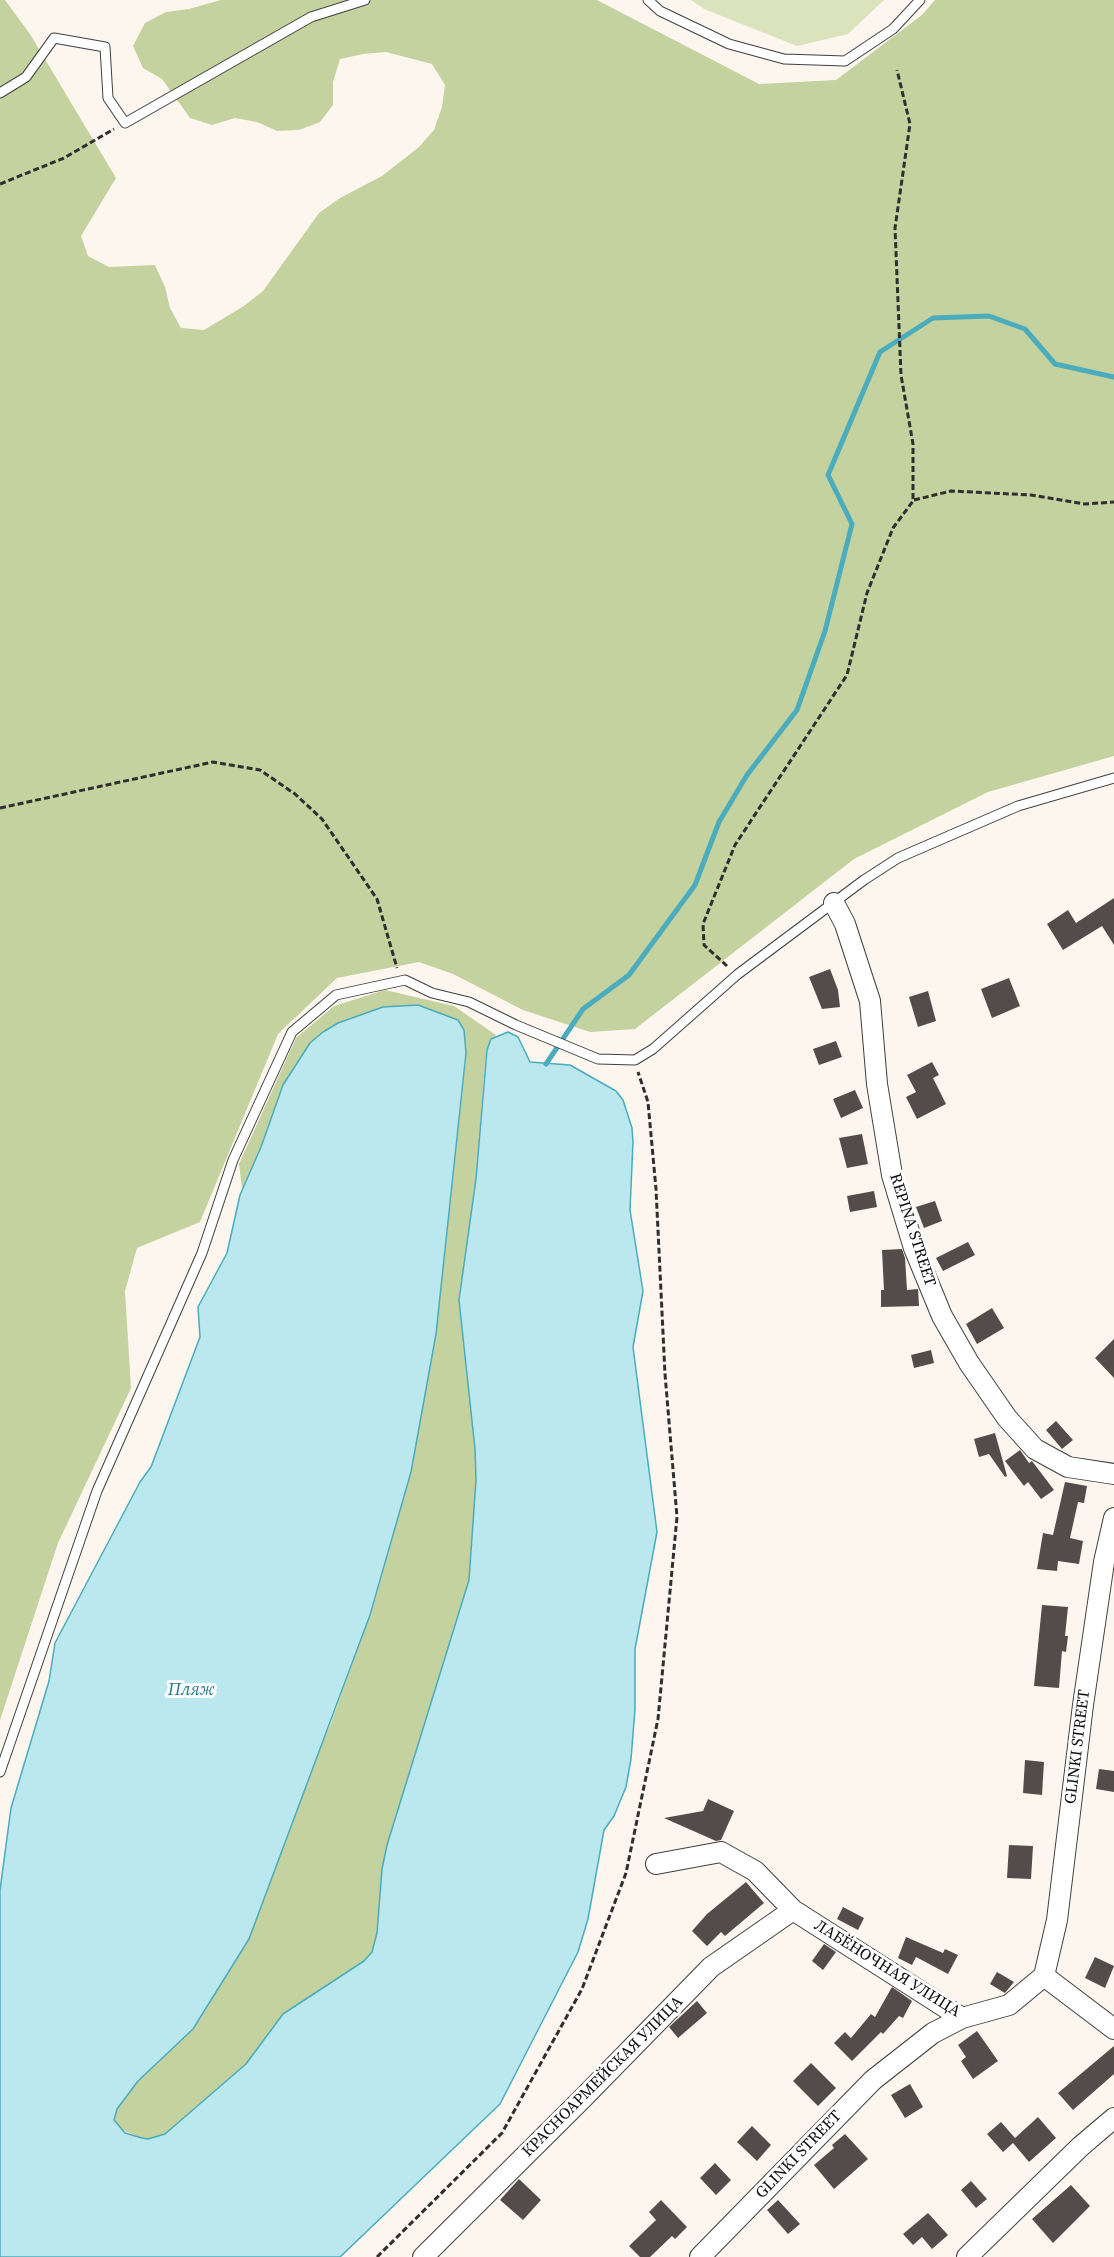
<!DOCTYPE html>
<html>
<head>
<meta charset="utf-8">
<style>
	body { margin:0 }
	canvas { display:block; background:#fdf6ef }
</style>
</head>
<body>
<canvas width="1114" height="2257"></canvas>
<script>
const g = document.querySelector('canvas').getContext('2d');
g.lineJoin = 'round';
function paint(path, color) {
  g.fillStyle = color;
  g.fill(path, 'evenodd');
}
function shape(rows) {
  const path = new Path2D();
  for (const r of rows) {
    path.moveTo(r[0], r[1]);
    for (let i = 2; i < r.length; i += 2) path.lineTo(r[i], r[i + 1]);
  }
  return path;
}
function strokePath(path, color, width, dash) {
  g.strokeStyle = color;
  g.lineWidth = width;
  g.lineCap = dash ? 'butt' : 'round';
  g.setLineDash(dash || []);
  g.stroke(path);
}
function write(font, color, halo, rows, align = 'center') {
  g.font = font + ' "Source Serif 4",serif';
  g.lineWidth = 6;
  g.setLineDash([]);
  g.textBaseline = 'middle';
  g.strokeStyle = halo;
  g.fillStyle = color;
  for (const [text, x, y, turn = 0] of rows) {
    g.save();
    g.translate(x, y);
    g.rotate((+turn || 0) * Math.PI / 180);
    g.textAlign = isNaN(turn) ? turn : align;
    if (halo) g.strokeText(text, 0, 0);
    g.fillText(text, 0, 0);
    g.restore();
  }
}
paint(shape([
	[691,0,884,0,848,34,797,46,704,9]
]), '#dae3bc');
paint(shape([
	[0,0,5,0,30,34,116,178,81,236,88,256,109,267,155,265,165,287,170,308,181,328,204,330,244,306,263,291,319,213,340,198,382,176,419,147,434,130,442,107,445,85,432,64,386,52,363,54,340,59,333,82,333,105,320,122,299,130,277,131,257,122,235,118,212,125,190,118,162,79,143,68,133,46,145,23,166,12,189,9,221,0,597,0,759,84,836,80,922,15,935,0,1114,0,1114,756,988,792,854,859,635,1029,590,1032,523,1010,453,974,419,962,337,978,278,1034,200,1222,137,1248,125,1291,131,1388,58,1543,0,1720],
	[385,990,454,1006,496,1035,489,1044,485,1062,476,1179,476,1480,469,1580,387,1845,382,1869,377,1933,372,1952,364,1961,283,2014,246,2064,165,2134,148,2139,142,2138,120,2129,114,2119,117,2109,138,2081,193,2029,209,2005,331,1723,374,1604,411,1472,436,1334,466,1058,464,1030,418,1005,412,1005,383,1007,338,1023,323,1032,310,1043,283,1085,261,1147,242,1189,239,1164,296,1038,334,1006]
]), '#c3d29e');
const water = shape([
	[418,1005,458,1020,464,1030,466,1053,436,1334,411,1472,370,1615,249,1939,193,2029,138,2081,117,2109,114,2120,125,2133,142,2138,148,2139,165,2134,246,2064,283,2014,364,1961,372,1952,377,1933,382,1869,387,1845,469,1580,476,1480,475,1449,459,1300,476,1179,487,1050,491,1039,508,1032,518,1037,530,1062,570,1065,616,1091,623,1100,632,1128,633,1142,630,1210,643,1291,633,1347,657,1532,635,1649,635,1709,631,1759,626,1787,614,1816,604,1830,588,1919,578,1952,500,2104,340,2257,0,2257,0,1890,11,1808,49,1681,55,1643,140,1482,151,1467,200,1337,198,1307,227,1253,240,1195,261,1147,283,1085,310,1043,323,1032,338,1023,383,1007,418,1005]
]);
paint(water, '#bae8ee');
strokePath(water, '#4aacbc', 1.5);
strokePath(shape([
	[546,1064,583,1009,629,975,695,885,719,822,747,775,797,710,825,631,852,524,828,475,880,352,933,318,989,316,1025,329,1055,364,1114,377]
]), '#4aacbc', 5);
paint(shape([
	[1114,898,1114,945,1102,926,1063,950,1047,924,1068,910,1076,923],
	[830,969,838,990,840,1007,822,1009,809,977],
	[1009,978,1020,1006,992,1018,981,989],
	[928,991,936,1021,918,1027,909,997],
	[836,1041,842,1057,819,1065,813,1049],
	[932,1062,939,1075,933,1078,946,1104,917,1119,906,1097,916,1092,907,1075],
	[855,1090,863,1108,841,1118,833,1099],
	[862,1134,868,1164,847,1168,839,1138],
	[874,1191,877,1207,850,1212,847,1196],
	[935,1201,942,1221,924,1228,916,1207],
	[968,1242,975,1255,943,1271,936,1258],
	[902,1249,905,1258,907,1290,918,1289,919,1306,881,1307,881,1290,884,1290,882,1250],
	[992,1308,1004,1328,977,1344,966,1324],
	[1114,1339,1114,1378,1095,1358],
	[931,1350,934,1363,914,1368,911,1355],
	[1056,1421,1073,1440,1062,1449,1046,1430],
	[995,1433,1007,1476,1005,1477,989,1454,979,1457,974,1439],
	[1020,1450,1029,1463,1032,1461,1054,1490,1041,1499,1028,1482,1024,1486,1005,1461],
	[1065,1482,1087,1486,1084,1503,1078,1502,1070,1538,1083,1541,1079,1564,1058,1561,1057,1571,1037,1569,1043,1533,1053,1535],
	[1042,1605,1068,1607,1065,1636,1068,1636,1066,1652,1062,1651,1059,1688,1034,1686],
	[1025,1760,1044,1762,1042,1795,1023,1793],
	[1099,1769,1114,1771,1114,1792,1096,1789],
	[708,1799,734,1811,721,1840,716,1841,664,1818,703,1811],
	[1009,1845,1033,1846,1031,1879,1007,1878],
	[746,1882,764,1903,725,1936,721,1932,707,1946,692,1931,707,1914],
	[843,1907,864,1918,858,1930,837,1919],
	[906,1937,943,1953,945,1949,958,1955,948,1974,916,1957,912,1965,898,1958],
	[824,1944,836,1952,823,1970,812,1961],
	[1095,1957,1114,1966,1105,1988,1085,1978],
	[997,1972,1014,1982,1005,1993,990,1984],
	[892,1987,912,2001,903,2018,899,2016,883,2034,881,2032,852,2061,834,2043,845,2032,851,2038,871,2014,875,2017],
	[697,2001,707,2013,678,2038,669,2027],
	[977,2031,998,2061,973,2079,961,2061,966,2057,958,2045],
	[1114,2046,1114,2074,1073,2110,1058,2093],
	[811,2063,836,2088,818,2106,793,2081],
	[910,2084,923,2107,905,2118,891,2095],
	[1038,2117,1056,2138,1029,2162,1013,2143,1003,2152,987,2134,1001,2122,1015,2138],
	[752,2126,771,2145,757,2161,737,2142],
	[845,2134,868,2159,834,2189,814,2165,834,2148,832,2145],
	[715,2163,731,2180,716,2195,700,2178],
	[519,2179,541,2200,523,2220,500,2200],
	[971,2181,987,2199,976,2208,961,2190],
	[1071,2185,1090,2206,1053,2243,1032,2219],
	[661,2200,687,2227,675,2239,672,2236,650,2257,640,2257,629,2246,656,2220,649,2212],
	[778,2200,800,2224,788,2234,767,2210],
	[928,2213,948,2235,932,2249,922,2237,913,2245,903,2234]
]), '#544c4b');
const service = shape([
	[648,0,660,11,729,44,784,59,845,61,893,29,920,0],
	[0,93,26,77,54,38,105,47,108,98,125,123,311,17,365,0],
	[0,1772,97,1491,202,1253,233,1160,292,1032,336,995,405,980,432,993,469,1002,516,1025,598,1059,635,1060,653,1049,738,974,864,880,898,858,1018,806,1114,778]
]);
const minor = shape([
	[834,903,845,924,870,1001,877,1084,892,1175,914,1248,942,1316,969,1363,1007,1418,1035,1449,1068,1467,1114,1474],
	[656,1864,721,1852,755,1871,793,1910,962,2018,1009,2005,1044,1976,1114,2029],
	[1044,1976,1057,1920,1083,1705,1104,1562,1114,1518],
	[423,2257,583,2098,711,1967,793,1910],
	[700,2257,873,2080,933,2033,962,2018],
	[967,2257,1081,2146,1114,2118]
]);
strokePath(service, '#404040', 11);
strokePath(minor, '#404040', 22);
strokePath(shape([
	[0,184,64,158,114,129],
	[914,500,951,491,1031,495,1085,504,1114,502],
	[0,808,213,762,260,770,295,794,322,819,377,899,397,968],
	[727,966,704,945,703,924,735,845,847,675,867,593,893,528,913,501,913,444,901,375,895,228,910,124,897,70],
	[377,2257,502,2133,582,1989,626,1873,658,1719,677,1517,665,1374,656,1189,648,1102,638,1072]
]), '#2f2f2f', 3, [6, 3]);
strokePath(service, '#fff', 9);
strokePath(minor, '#fff', 20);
write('16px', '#0d0d0d', '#fff', [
	["REPINA STREET",912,1230,72],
	["GLINKI STREET",1078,1747,-83],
	["ЛАБЁНОЧНАЯ УЛИЦА",887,1969,32],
	["КРАСНОАРМЕЙСКАЯ УЛИЦА",603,2077,-45],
	["GLINKI STREET",799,2155,-46]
]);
write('italic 18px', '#267c8e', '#fff', [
	["Пляж",191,1690]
]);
</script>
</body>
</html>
